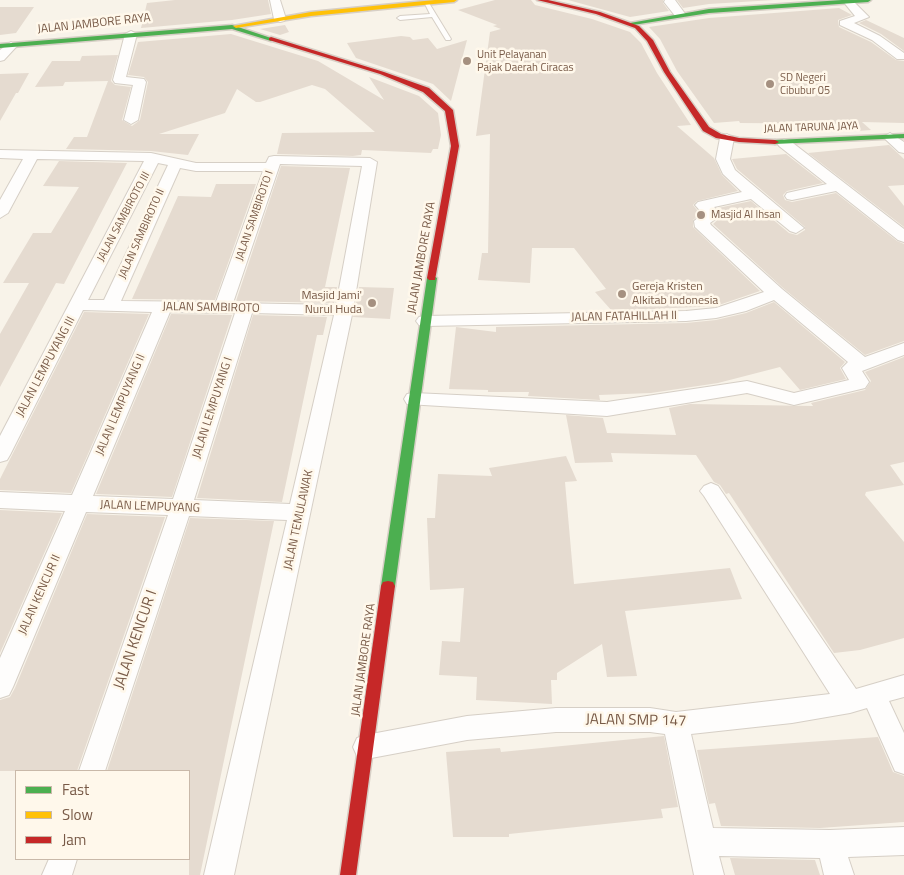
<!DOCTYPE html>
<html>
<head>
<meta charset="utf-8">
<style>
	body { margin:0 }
	#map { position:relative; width:904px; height:875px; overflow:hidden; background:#f8f3e9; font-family:"Titillium Web",sans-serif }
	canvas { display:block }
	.legend { position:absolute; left:15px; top:770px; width:175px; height:90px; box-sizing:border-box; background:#fff8eb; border:1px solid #c9b9a9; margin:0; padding:6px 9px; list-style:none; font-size:15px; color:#785a47 }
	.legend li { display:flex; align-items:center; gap:10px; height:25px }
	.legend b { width:25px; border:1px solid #c9b9a9 }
</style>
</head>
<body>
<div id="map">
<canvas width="904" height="875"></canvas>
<ul class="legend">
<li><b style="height:6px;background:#4caf50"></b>Fast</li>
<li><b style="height:6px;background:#ffc107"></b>Slow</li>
<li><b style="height:6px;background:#c62828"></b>Jam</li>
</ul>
</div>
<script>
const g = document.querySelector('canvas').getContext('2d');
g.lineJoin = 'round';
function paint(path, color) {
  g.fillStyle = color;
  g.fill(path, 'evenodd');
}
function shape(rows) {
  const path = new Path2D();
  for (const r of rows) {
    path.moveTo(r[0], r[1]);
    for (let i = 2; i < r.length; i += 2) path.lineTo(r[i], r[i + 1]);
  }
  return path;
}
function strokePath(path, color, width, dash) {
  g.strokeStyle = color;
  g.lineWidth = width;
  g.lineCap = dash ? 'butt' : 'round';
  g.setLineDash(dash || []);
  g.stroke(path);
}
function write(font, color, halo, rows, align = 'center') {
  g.font = font + ' "Titillium Web",sans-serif';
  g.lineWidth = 5;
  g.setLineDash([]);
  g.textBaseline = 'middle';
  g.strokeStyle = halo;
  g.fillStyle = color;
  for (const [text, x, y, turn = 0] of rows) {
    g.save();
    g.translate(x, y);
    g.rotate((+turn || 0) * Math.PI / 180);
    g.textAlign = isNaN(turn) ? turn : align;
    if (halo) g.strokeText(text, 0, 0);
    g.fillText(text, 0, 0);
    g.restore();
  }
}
paint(shape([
	[175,0,268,0,271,14,232,20,141,28,147,3],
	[495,0,531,0,535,5,592,19,630,32,641,43,657,73,691,125,677,126,714,158,722,175,738,191,697,201,693,205,700,214,693,220,693,227,760,291,716,306,612,311,595,292,606,289,574,248,532,248,530,283,478,280,482,253,488,253,490,134,476,136,490,32,501,29,493,26,497,25,458,10],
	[568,0,663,0,663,3,669,11,630,17],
	[677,0,774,0,709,4,683,8],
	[0,7,34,7,16,33,0,35],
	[839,8,852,15,838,20,839,27,871,42,896,60,904,61,904,123,862,122,871,130,858,131,858,124,740,123,739,121,714,123,677,71,660,39,649,27,709,18],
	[866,20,904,38,904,51,881,34,859,23],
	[285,25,289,32,280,35,260,29],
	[231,34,318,61,384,100,369,77,419,96,438,113,441,135,438,149,433,149,431,153,362,150,361,155,353,156,277,154,282,133,375,132,325,89,312,85,260,102,256,102,237,89,225,113,159,134,199,134,188,155,151,151,66,149,74,137,87,137,108,81,65,82,63,86,35,87,52,61,80,61,82,56,118,55,111,81,115,85,131,87,122,120,132,126,140,120,148,82,144,77,128,75,138,42],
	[401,36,410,37,413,40,428,38,437,49,467,40,451,101,433,84,356,58,347,43],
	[29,73,18,93,16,93,0,121,0,74],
	[889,145,904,159,904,185,888,186,904,206,904,227,808,153],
	[786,154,823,183,787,191,783,195,785,200,792,202,836,193,897,241,904,244,904,341,865,355,783,288,713,224,723,215,718,208,751,201,789,233,797,235,805,230,805,227,737,169,732,159],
	[59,161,127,163,64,284,56,283,0,387,0,334,29,283,3,283,33,233,51,233,79,187,43,186],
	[281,166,350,168,325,287,337,287,334,303,236,301],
	[216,184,256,184,215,300,132,299,178,196,211,197],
	[359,287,394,288,390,319,353,317],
	[774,302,845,362,840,368,846,379,800,390,780,367,718,383,651,393,599,395,600,400,528,396,529,392,488,392,488,390,449,389,456,327,496,332,496,327,686,323,716,320,746,313],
	[84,312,149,314,71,493,0,490,0,479],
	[171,314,232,315,172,497,96,494],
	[253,315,327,317,323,335,317,335,282,502,197,498],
	[904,357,904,462,890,465,904,485,866,492,865,495,904,542,904,638,860,650,834,653,729,493,726,494,720,485,714,482,696,455,611,453,613,462,575,463,566,415,603,418,607,433,676,435,669,408,690,404,813,406,811,403,865,390,871,381,865,372],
	[566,456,577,481,565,482,574,584,730,568,742,599,625,611,637,676,607,677,602,644,557,673,557,680,551,680,552,704,476,700,477,677,439,675,442,641,460,642,464,588,430,590,427,518,435,518,438,474,492,476,489,468],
	[0,510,62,513,0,653],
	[87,514,165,517,77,771,0,771,0,700,10,697,15,688],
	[190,518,274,521,200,875,189,875,189,771,107,771],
	[664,736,678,807,661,809,663,818,509,834,509,837,453,837,446,752,500,748,501,752],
	[878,737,893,772,904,776,904,822,820,828,721,826,715,803,709,804,697,750],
	[730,858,815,860,820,875,735,875]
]), '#e5dbd0');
const lane = shape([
	[424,2,429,3,451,39,450,40,446,40,432,17,400,20,397,18,400,16,430,14,424,2]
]);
const street = shape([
	[270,0,280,0,286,19,284,21,280,22,274,19,270,0],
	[665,0,675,0,686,15,684,17,676,17,664,2,665,0],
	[842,0,852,0,869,17,854,23,880,36,904,53,904,59,897,59,872,40,840,25,840,21,855,16,842,0],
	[131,31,137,34,126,77,144,79,146,82,138,120,131,124,124,120,133,85,115,83,113,80,125,34,131,31],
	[11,42,17,46,4,60,0,61,0,50,11,42],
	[890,133,904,142,904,153,899,152,883,137,890,133],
	[727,134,734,138,730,159,735,170,804,228,796,233,790,231,751,199,714,207,721,215,710,223,711,225,782,289,865,357,904,343,904,355,862,371,869,382,865,388,794,405,747,393,607,416,407,404,404,399,407,394,414,393,607,402,747,381,794,393,849,380,842,368,848,362,774,300,746,311,716,318,686,321,425,326,419,325,416,321,419,317,425,316,686,311,716,308,764,292,695,227,694,221,703,214,695,205,698,202,742,192,723,174,716,159,720,138,727,134],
	[784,139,789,140,904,229,904,242,898,240,836,191,792,200,787,199,785,196,787,193,827,184,779,146,777,143,784,139],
	[0,150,151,153,196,163,266,163,269,157,274,156,370,158,377,162,353,310,234,875,204,875,287,520,189,516,105,771,79,771,168,515,86,512,13,687,9,695,0,698,0,658,65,511,0,508,0,492,72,495,152,312,83,310,10,455,7,460,0,462,0,436,144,161,37,159,8,213,0,218,0,200,23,159,0,158,0,150],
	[158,163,168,165,104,300,88,300,158,163],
	[280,164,362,166,336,305,233,303,280,164],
	[180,168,196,171,263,171,216,302,121,301,180,168],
	[170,312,235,313,173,499,93,496,170,312],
	[252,313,334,315,290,504,194,500,252,313],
	[711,483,718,486,856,689,904,675,904,697,889,701,904,733,904,774,895,771,867,708,850,713,792,723,691,734,713,828,830,830,904,827,904,855,848,857,854,875,824,875,820,858,719,856,724,875,694,875,665,734,650,732,556,732,467,740,366,759,357,756,353,747,357,738,366,735,467,716,556,708,650,708,676,712,830,694,704,496,700,491,704,486,711,483],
	[49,859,77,859,72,875,42,875,49,859]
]);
const fast = shape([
	[842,0,871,0,868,2,709,13,633,25,630,23,709,9,842,0],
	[232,25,274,39,271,41,232,29,0,48,0,44,232,25],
	[904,134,904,138,775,144,771,142,775,140,904,134],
	[432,275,437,278,395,586,393,590,388,591,383,590,381,586,427,278,432,275]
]);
const slow = shape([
	[435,0,457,0,454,2,311,16,236,28,233,26,311,12,435,0]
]);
const jam = shape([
	[537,0,548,0,600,12,639,26,653,40,670,72,709,127,721,134,739,138,775,140,779,142,775,144,739,142,716,138,703,131,664,72,647,41,635,28,596,14,537,0],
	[271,37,384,72,429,88,453,110,459,146,435,280,429,280,427,278,451,146,445,111,423,92,380,74,269,40,269,38,271,37],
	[388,581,393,582,395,586,356,875,340,875,381,586,383,582,388,581]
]);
strokePath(lane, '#d6cfc6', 2);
strokePath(street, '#d6cfc6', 2);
strokePath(fast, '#d7cfc6', 3);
strokePath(slow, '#d7cfc6', 3);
strokePath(jam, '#d7cfc6', 3);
paint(lane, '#fefdfc');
paint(street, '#fefdfc');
paint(fast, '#4caf50');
paint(slow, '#ffc107');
paint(jam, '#c62828');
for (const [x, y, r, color] of [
	[467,61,5,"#a59080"],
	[770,84,5,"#a59080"],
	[701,215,5,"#a59080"],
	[622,294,5,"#a59080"],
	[372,303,5,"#a59080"]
]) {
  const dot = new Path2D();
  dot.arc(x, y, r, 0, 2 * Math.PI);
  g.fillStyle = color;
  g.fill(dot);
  strokePath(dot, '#fff8eb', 2);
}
write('11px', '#785a47', '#fff8eb', [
	["Unit Pelayanan",477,55],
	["Pajak Daerah Ciracas",477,68],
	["SD Negeri",780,78],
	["Cibubur 05",780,91],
	["Masjid Al Ihsan",711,215]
], 'left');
write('11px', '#785a47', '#fff8eb', [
	["JALAN TARUNA JAYA",811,128,-2],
	["JALAN SAMBIROTO I",255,216,-71],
	["JALAN SAMBIROTO III",124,217,-62],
	["JALAN SAMBIROTO II",142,234,-66]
]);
write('12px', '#785a47', '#fff8eb', [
	["JALAN JAMBORE RAYA",94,24,-6],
	["JALAN JAMBORE RAYA",422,258,-80],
	["JALAN SAMBIROTO",211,308,1],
	["JALAN FATAHILLAH II",624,317,-1],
	["JALAN LEMPUYANG III",46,367,-62],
	["JALAN LEMPUYANG II",121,405,-67],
	["JALAN LEMPUYANG I",213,408,-72],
	["JALAN LEMPUYANG",150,507,2],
	["JALAN TEMULAWAK",299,520,-78],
	["JALAN KENCUR II",40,595,-66],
	["JALAN JAMBORE RAYA",364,660,-82]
]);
write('12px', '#785a47', '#fff8eb', [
	["Gereja Kristen",632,287],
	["Alkitab Indonesia",632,301],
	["Masjid Jami'",362,296,"right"],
	["Nurul Huda",362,310,"right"]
], 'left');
write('15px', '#785a47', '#fff8eb', [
	["JALAN KENCUR I",136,640,-71],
	["JALAN SMP 147",636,721,1]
]);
</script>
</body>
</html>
